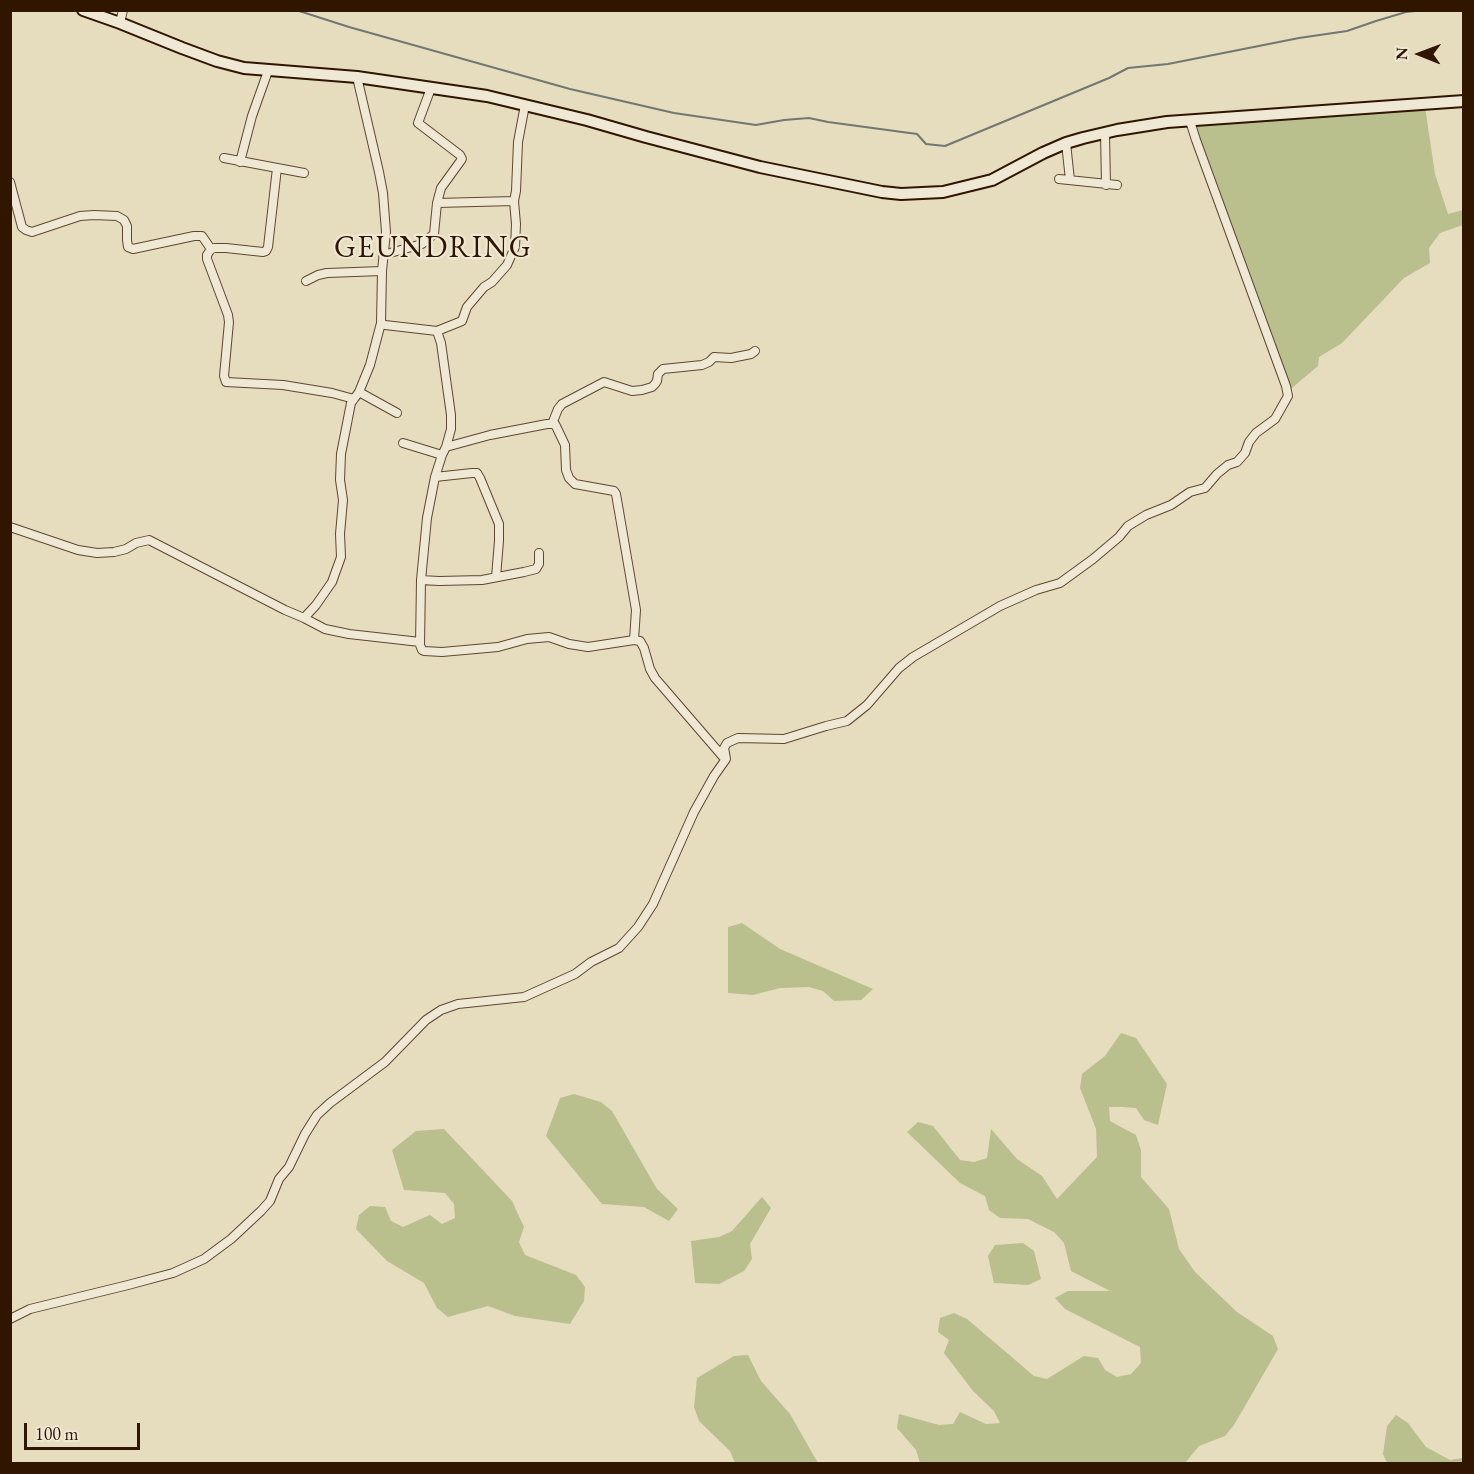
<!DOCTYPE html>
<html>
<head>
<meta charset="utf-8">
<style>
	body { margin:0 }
	#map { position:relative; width:1474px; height:1474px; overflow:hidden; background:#e6dcbe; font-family:"EB Garamond",serif }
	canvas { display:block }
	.frame { position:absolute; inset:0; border:12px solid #301500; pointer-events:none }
	.north { position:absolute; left:1390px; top:24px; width:60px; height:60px; -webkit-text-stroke:4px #efe8d5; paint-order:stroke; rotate:271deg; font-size:16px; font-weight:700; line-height:24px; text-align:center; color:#301500 }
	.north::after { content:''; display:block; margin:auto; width:21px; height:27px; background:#301500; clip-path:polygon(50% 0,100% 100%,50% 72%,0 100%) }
	.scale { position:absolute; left:24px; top:1423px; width:116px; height:27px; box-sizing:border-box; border:3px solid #301500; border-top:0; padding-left:8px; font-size:18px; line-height:21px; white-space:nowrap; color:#301500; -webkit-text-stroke:4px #efe8d5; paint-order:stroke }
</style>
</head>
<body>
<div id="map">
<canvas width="1474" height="1474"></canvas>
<div class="frame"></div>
<div class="north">N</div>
<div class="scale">100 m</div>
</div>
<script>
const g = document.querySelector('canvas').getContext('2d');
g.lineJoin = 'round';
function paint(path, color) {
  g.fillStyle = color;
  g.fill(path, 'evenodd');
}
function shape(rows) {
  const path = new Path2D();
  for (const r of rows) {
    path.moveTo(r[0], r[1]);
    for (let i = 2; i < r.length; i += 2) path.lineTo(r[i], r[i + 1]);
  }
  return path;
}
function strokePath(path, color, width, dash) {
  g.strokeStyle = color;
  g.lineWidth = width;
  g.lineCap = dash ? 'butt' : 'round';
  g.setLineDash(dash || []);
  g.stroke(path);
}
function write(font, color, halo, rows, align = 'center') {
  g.font = font + ' "EB Garamond",serif';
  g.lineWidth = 4.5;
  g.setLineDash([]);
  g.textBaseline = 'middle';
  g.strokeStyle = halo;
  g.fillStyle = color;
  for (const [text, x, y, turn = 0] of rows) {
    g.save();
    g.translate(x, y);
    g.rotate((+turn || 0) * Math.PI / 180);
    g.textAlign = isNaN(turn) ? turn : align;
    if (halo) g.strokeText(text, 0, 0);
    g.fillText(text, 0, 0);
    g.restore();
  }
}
paint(shape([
	[1425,107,1435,174,1448,214,1463,210,1463,225,1440,233,1429,248,1430,263,1404,278,1342,343,1319,357,1318,366,1292,388,1288,388,1187,122],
	[742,923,780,949,873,989,861,1000,834,1001,823,991,809,987,780,988,753,995,728,993,728,927],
	[1121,1033,1136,1038,1167,1084,1158,1125,1144,1120,1136,1108,1123,1107,1109,1107,1110,1121,1136,1135,1141,1150,1141,1177,1169,1209,1179,1249,1195,1272,1237,1312,1273,1336,1278,1349,1234,1425,1225,1436,1199,1446,1185,1463,920,1463,916,1450,897,1428,899,1414,939,1425,953,1424,960,1412,986,1424,1000,1423,994,1411,973,1391,944,1353,949,1340,938,1332,940,1318,954,1313,967,1319,1034,1376,1047,1379,1084,1356,1098,1358,1105,1370,1117,1377,1131,1374,1141,1363,1140,1347,1065,1309,1055,1298,1068,1291,1110,1291,1071,1271,1064,1243,1054,1232,1028,1219,1000,1218,989,1210,985,1196,960,1183,907,1132,918,1122,933,1126,960,1160,974,1162,987,1158,991,1129,1017,1159,1042,1176,1057,1199,1097,1157,1096,1129,1080,1088,1082,1074,1105,1056],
	[574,1094,601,1102,612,1111,657,1189,678,1209,669,1221,644,1207,602,1204,546,1136,560,1098],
	[444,1129,512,1201,524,1227,519,1242,525,1255,576,1275,585,1287,584,1301,570,1324,515,1316,488,1306,448,1317,437,1308,424,1283,387,1261,356,1229,359,1215,370,1206,385,1207,391,1221,403,1227,430,1215,442,1224,455,1218,454,1204,445,1193,404,1190,392,1150,416,1131],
	[762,1197,771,1208,750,1244,752,1259,744,1271,719,1284,695,1283,691,1241,719,1237,732,1231],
	[1023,1243,1034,1251,1041,1279,1028,1285,994,1283,988,1256,995,1245],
	[748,1355,761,1381,790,1414,818,1463,735,1463,730,1451,699,1421,694,1407,697,1378,734,1356],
	[1396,1415,1408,1423,1426,1447,1450,1460,1463,1458,1463,1463,1387,1463,1383,1454,1387,1426]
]), '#babf8e');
strokePath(shape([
	[296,10,349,27,570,89,674,113,756,125,784,120,809,118,828,122,917,134,926,144,945,146,1109,78,1128,68,1168,64,1299,38,1347,31,1376,21,1406,12,1424,10]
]), '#717771', 2);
const street = shape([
	[120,23,123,10],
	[431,88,418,123,460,155,462,159,441,188,437,203],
	[525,105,518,142,516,191,514,201,516,224,515,247,507,265,492,282,484,287,467,307,462,321,437,331,441,343,451,415,451,429,446,447,442,455,435,477,427,518,421,580,420,645,422,650,424,651,442,652,498,647,527,639,549,637,569,644,588,647,634,640,640,641,644,648,650,669,655,678,724,758],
	[1105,133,1106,185],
	[1066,143,1070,180],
	[224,158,304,173],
	[240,162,252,116,268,71],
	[1059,179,1117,185],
	[10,182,22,227,26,230,32,232,80,216,94,215,117,216,124,220,127,226,127,240,128,247,133,249,194,236,202,236,211,249],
	[211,249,207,255,207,259,228,315,229,322,224,376,226,382,283,385,332,393,354,399],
	[211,249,215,248,226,248,263,252,266,251,268,247,277,168],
	[383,255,422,244,434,234,437,203,514,201],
	[306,281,318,275,327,273,382,271],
	[381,323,385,325,437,331],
	[359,392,397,413],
	[552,424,558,409,562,404,604,382,632,391,642,390,652,387,655,384,657,381,658,374,663,369,702,365,709,362,714,357,731,358,751,354,755,351],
	[403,443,442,455],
	[446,447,490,435,547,424,555,424,565,445,566,470,569,478,575,484,614,491,616,494,636,610,634,640],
	[435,477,472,473,477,473,480,478,499,524,499,541,496,577],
	[10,527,78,550,97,553,114,552,126,549,136,543,149,540,285,610,304,618,325,629,349,634,420,642],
	[421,580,439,581,482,580,524,572,536,569,539,564,539,553],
	[304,618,316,605,332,582,341,557,340,534,343,500,340,480,341,454,351,403,359,392,370,365,381,323,382,271,386,232,383,193,379,172,357,77],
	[10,1319,30,1309,128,1285,173,1273,204,1259,231,1239,261,1211,270,1201,279,1179,289,1167,305,1134,317,1115,330,1103,385,1062,426,1020,441,1010,458,1004,524,997,575,974,591,962,619,948,638,927,653,904,694,812,714,776,726,759,724,748,727,743,738,738,784,739,826,726,847,721,867,705,899,668,913,657,1000,606,1036,590,1060,583,1093,559,1119,537,1128,526,1146,515,1171,505,1190,492,1205,488,1217,474,1228,465,1237,462,1245,453,1249,442,1256,433,1275,419,1288,396,1286,386,1196,140,1190,121]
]);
const secondary = shape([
	[83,10,120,23,182,48,217,61,244,68,357,77,487,96,587,120,646,137,760,167,882,192,901,194,943,192,992,180,1043,153,1066,143,1083,138,1117,130,1167,122,1464,101]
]);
strokePath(street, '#5e4730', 10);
strokePath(secondary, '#301500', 14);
strokePath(street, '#efe8d5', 8);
strokePath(secondary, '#efe8d5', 10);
g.letterSpacing = '1.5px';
write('30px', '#301500', '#efe8d5', [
	["GEUNDRING",433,249]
]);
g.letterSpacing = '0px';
</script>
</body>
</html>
